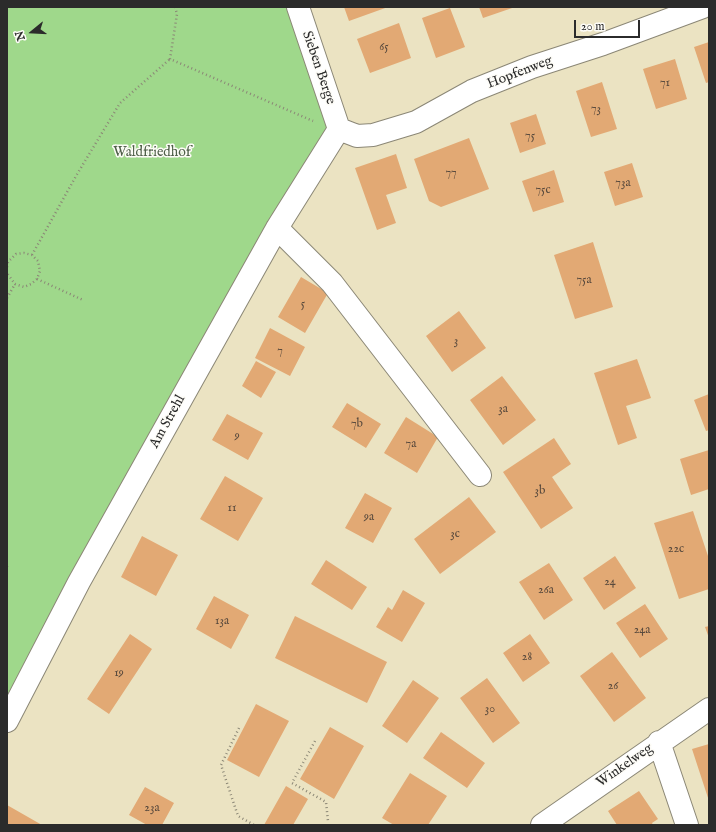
<!DOCTYPE html>
<html>
<head>
<meta charset="utf-8">
<style>
	body { margin:0 }
	#map { position:relative; width:716px; height:832px; overflow:hidden; background:#ebe3c2; font-family:"IM FELL English",serif }
	canvas { display:block }
	.frame { position:absolute; inset:0; border:8px solid #2b2b2b; pointer-events:none }
	.north { position:absolute; left:12px; top:12px; width:40px; height:40px; -webkit-text-stroke:3px #fdfcf7; paint-order:stroke; rotate:252deg; font-size:11px; font-weight:700; line-height:16px; text-align:center; color:#2b2b2b }
	.north::after { content:''; display:block; margin:auto; width:14px; height:18px; background:#2b2b2b; clip-path:polygon(50% 0,100% 100%,50% 72%,0 100%) }
	.scale { position:absolute; left:574px; top:20px; width:66px; height:18px; box-sizing:border-box; border:2px solid #2b2b2b; border-top:0; padding-left:5px; font-size:12px; line-height:14px; white-space:nowrap; color:#2b2b2b; -webkit-text-stroke:3px #fdfcf7; paint-order:stroke }
</style>
</head>
<body>
<div id="map">
<canvas width="716" height="832"></canvas>
<div class="frame"></div>
<div class="north">N</div>
<div class="scale">20 m</div>
</div>
<script>
const g = document.querySelector('canvas').getContext('2d');
g.lineJoin = 'round';
function paint(path, color) {
  g.fillStyle = color;
  g.fill(path, 'evenodd');
}
function shape(rows) {
  const path = new Path2D();
  for (const r of rows) {
    path.moveTo(r[0], r[1]);
    for (let i = 2; i < r.length; i += 2) path.lineTo(r[i], r[i + 1]);
  }
  return path;
}
function strokePath(path, color, width, dash) {
  g.strokeStyle = color;
  g.lineWidth = width;
  g.lineCap = dash ? 'butt' : 'round';
  g.setLineDash(dash || []);
  g.stroke(path);
}
function write(font, color, halo, rows, align = 'center') {
  g.font = font + ' "IM FELL English",serif';
  g.lineWidth = 3;
  g.setLineDash([]);
  g.textBaseline = 'middle';
  g.strokeStyle = halo;
  g.fillStyle = color;
  for (const [text, x, y, turn = 0] of rows) {
    g.save();
    g.translate(x, y);
    g.rotate((+turn || 0) * Math.PI / 180);
    g.textAlign = isNaN(turn) ? turn : align;
    if (halo) g.strokeText(text, 0, 0);
    g.fillText(text, 0, 0);
    g.restore();
  }
}
paint(shape([
	[7,7,298,7,339,129,7,721]
]), '#9fd88b');
paint(shape([
	[344,7,388,7,349,21],
	[479,7,515,7,483,18],
	[450,8,465,47,436,58,422,18],
	[399,23,411,58,370,73,357,39],
	[709,42,709,82,706,83,694,47],
	[675,59,687,99,656,109,643,69],
	[602,82,617,129,591,137,576,91],
	[536,114,546,144,520,153,510,123],
	[469,138,489,189,441,207,429,201,414,159],
	[396,154,407,188,386,195,396,223,377,230,355,168],
	[632,163,643,197,615,206,604,172],
	[554,170,564,202,533,212,522,181],
	[593,242,613,307,575,319,554,255],
	[301,277,328,293,305,333,278,317],
	[459,311,486,348,452,372,426,336],
	[270,328,305,347,290,376,255,358],
	[637,359,651,398,626,406,637,438,618,445,594,373],
	[256,361,276,372,261,398,242,386],
	[502,376,536,420,503,445,470,400],
	[709,394,709,430,706,431,694,400],
	[347,403,381,424,366,448,332,427],
	[227,414,263,433,248,460,212,440],
	[406,417,438,437,417,473,384,453],
	[554,438,571,464,552,477,573,508,541,529,503,472],
	[709,450,709,489,691,495,680,459],
	[225,476,263,498,238,541,200,519],
	[365,493,392,508,373,543,345,528],
	[469,497,496,532,440,574,414,539],
	[693,511,709,559,709,589,679,599,654,523],
	[142,536,178,555,156,596,121,577],
	[615,556,636,588,604,610,583,578],
	[326,560,367,587,352,610,311,584],
	[549,563,573,600,544,620,519,582],
	[403,590,425,603,402,642,376,627,388,607,392,610],
	[214,596,249,615,231,649,196,629],
	[645,604,668,639,640,658,616,623],
	[295,616,387,662,367,703,275,658],
	[709,626,709,638,705,627],
	[130,634,152,649,109,714,87,699],
	[530,634,550,663,523,682,503,653],
	[612,652,646,698,614,722,580,676],
	[487,678,520,723,493,743,460,698],
	[413,680,439,698,407,743,382,726],
	[256,704,289,721,259,777,227,760],
	[330,727,364,746,334,799,300,779],
	[441,732,485,763,467,788,423,758],
	[709,744,709,801,692,749],
	[410,773,447,796,428,825,394,825,382,818],
	[286,786,308,799,293,825,264,825],
	[145,787,174,803,162,825,147,825,129,815],
	[639,791,658,819,652,823,653,825,617,825,608,811],
	[7,805,42,825,7,825]
]), '#e2a974');
const minor = shape([
	[298,7,339,129],
	[339,129,357,136,373,135,416,122,472,91,532,67,603,44,703,7],
	[277,228,332,283,480,475],
	[7,721,79,582,277,228,339,129],
	[659,742,687,825],
	[542,825,709,709]
]);
strokePath(minor, '#8b8776', 24);
strokePath(shape([
	[175,7,177,14,170,59,313,121],
	[32,255,76,176,120,103,170,59],
	[7,267,8,262,16,254,24,253,32,255,38,261,40,271,37,279,31,284,24,287,15,284,7,273],
	[37,279,83,300],
	[7,298,15,284],
	[7,566,7,569],
	[239,728,221,765,238,816,254,825],
	[315,741,292,783,326,802,328,821]
]), '#8b8776', 2.5, [1, 3]);
strokePath(minor, '#fff', 22);
write('12px', '#594a3d', null, [
	["65",384,48],
	["71",665,84],
	["73",596,110],
	["75",530,137],
	["77",451,174],
	["73a",623,184],
	["75c",543,191],
	["75a",584,281],
	["5",303,305],
	["3",456,342],
	["7",280,352],
	["3a",503,410],
	["7b",357,425],
	["9",237,437],
	["7a",411,445],
	["3b",540,492],
	["11",232,509],
	["9a",369,518],
	["3c",455,535],
	["22c",676,550],
	["24",610,583],
	["26a",546,591],
	["13a",222,622],
	["24a",642,631],
	["28",527,658],
	["19",119,674],
	["26",613,687],
	["30",490,710],
	["23a",152,809]
]);
write('14px', '#2b2b2b', '#fdfcf7', [
	["Sieben Berge",318,68,71],
	["Hopfenweg",520,73,-21],
	["Am Strehl",168,422,-61],
	["Winkelweg",625,766,-35]
]);
write('14px', '#4e5f48', '#fdfcf7', [
	["Waldfriedhof",152,153]
]);
</script>
</body>
</html>
